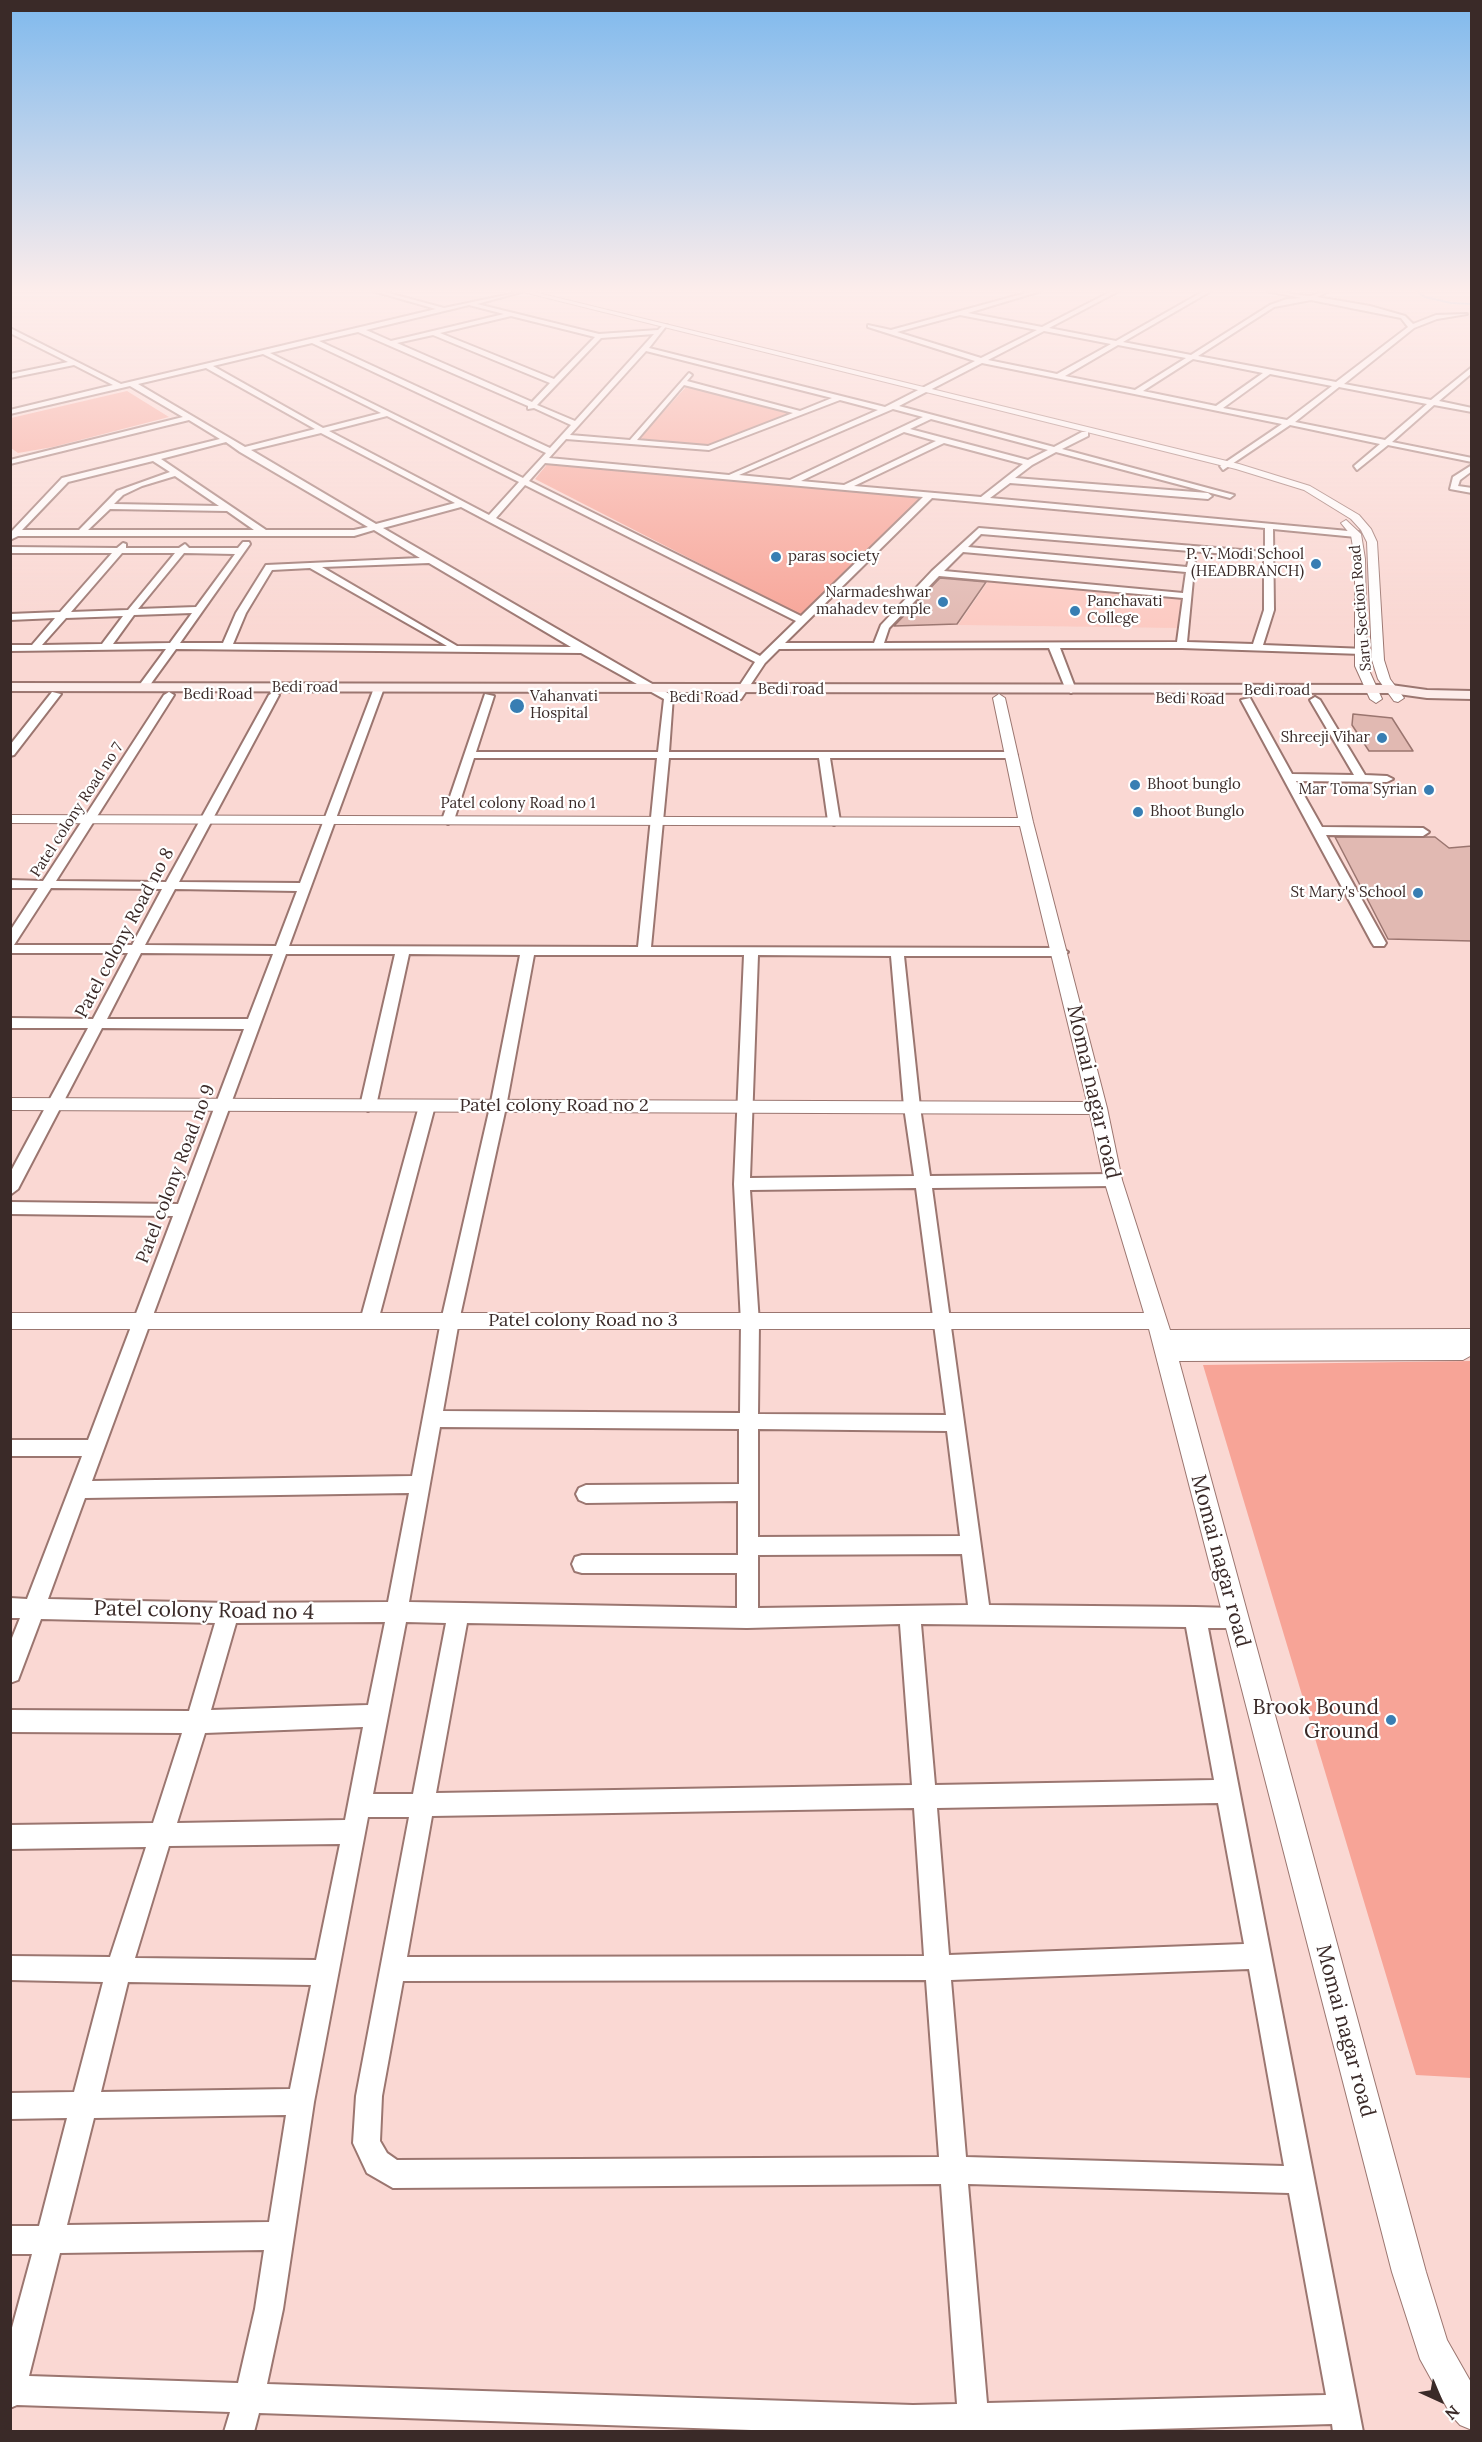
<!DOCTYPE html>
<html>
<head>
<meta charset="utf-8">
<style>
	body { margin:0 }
	#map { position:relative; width:1482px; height:2442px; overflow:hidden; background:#fad8d3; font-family:Lora,serif }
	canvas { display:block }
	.frame { position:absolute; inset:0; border:12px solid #3a2a28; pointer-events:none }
	.north { position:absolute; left:1410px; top:2370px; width:60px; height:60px; -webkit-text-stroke:4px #fff; paint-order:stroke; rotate:136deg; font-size:16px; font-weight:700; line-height:24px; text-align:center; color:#3a2a28 }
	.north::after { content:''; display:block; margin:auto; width:21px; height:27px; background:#3a2a28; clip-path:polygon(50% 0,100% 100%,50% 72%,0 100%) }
</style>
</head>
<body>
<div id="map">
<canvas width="1482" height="2442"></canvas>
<div class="frame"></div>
<div class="north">N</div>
</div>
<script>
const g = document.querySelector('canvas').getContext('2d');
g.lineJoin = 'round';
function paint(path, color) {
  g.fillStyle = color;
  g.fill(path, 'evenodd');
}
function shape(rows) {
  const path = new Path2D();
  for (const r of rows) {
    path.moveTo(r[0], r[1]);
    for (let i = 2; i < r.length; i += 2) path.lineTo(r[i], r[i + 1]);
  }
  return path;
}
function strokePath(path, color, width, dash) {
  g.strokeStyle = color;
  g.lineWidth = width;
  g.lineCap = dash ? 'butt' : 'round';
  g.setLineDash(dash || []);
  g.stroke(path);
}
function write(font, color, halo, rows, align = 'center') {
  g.font = font + ' Lora,serif';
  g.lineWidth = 4.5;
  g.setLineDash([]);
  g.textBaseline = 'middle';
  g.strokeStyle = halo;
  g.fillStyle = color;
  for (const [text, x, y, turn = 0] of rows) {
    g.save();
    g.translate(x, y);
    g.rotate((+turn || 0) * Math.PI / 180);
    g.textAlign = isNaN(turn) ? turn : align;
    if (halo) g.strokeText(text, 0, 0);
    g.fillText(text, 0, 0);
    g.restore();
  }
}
paint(shape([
	[989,580,1187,597,1178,628,958,625]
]), '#fccac2');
paint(shape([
	[686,387,731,393,793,413,707,445,636,442],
	[127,391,169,417,53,447,18,453,11,448,11,418],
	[549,462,854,486,924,497,804,617,535,479],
	[1471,1361,1472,1361,1471,2078,1416,2075,1203,1365]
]), '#f7a497');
strokePath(shape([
	[1416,291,1425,297,1451,303,1472,304]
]), '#81c1f5', 2);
const building = shape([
	[940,578,986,582,957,624,894,626,940,578],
	[1353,714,1392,718,1413,751,1369,751,1352,725,1353,714],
	[1335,837,1435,837,1449,848,1472,846,1472,941,1388,939,1335,837]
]);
paint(building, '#e1b9b2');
strokePath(building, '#9a756f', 1.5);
const minor = shape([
	[373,291,381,291,444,308,525,291,477,304,599,334,658,330,663,325,667,325,649,348,885,407,975,361,868,327,868,325,891,330,1033,291,1041,291,968,313,1042,327,1112,291,1119,291,1049,328,1116,341,1204,291,1211,291,1123,342,1191,355,1270,305,1287,299,1302,298,1267,291,1309,296,1329,291,1317,297,1370,306,1405,316,1413,324,1436,315,1467,314,1437,319,1414,328,1344,384,1431,400,1472,367,1472,373,1439,401,1472,408,1472,412,1434,405,1392,442,1472,458,1472,462,1388,445,1357,470,1354,466,1380,444,1290,425,1223,470,1220,466,1282,424,982,363,899,406,1054,447,1082,432,1088,432,1088,436,1062,449,1234,495,1230,498,1056,452,1032,465,1015,478,1208,493,1212,496,1208,499,1010,483,990,498,1359,532,1359,536,1356,537,1273,529,1274,610,1263,645,1366,649,1366,653,1362,654,1182,648,1060,648,1076,690,1071,693,1066,690,1049,648,779,649,765,663,741,699,737,700,732,697,755,662,461,507,383,528,673,696,669,752,1011,752,1017,755,1011,758,830,758,840,821,834,825,828,821,819,758,669,758,651,947,1061,948,1068,952,1061,956,904,956,920,1107,930,1176,1113,1174,1121,1180,1113,1186,932,1188,989,1605,1195,1607,1235,1608,1242,1611,1245,1618,1242,1625,1235,1628,1208,1628,1363,2432,1333,2432,1332,2424,1049,2432,809,2432,259,2413,254,2432,224,2432,230,2412,17,2405,10,2408,10,2335,32,2254,10,2254,10,2226,39,2226,67,2118,10,2119,10,2093,74,2092,103,1982,10,1980,10,1956,110,1957,146,1847,10,1849,10,1825,153,1823,182,1733,10,1732,10,1710,189,1711,215,1623,41,1619,18,1680,10,1683,10,1643,20,1618,10,1618,10,1598,27,1599,82,1456,10,1456,10,1440,88,1440,173,1216,10,1214,10,1202,178,1204,244,1029,102,1028,18,1189,10,1195,10,1173,88,1028,10,1028,10,1018,93,1019,128,953,10,953,10,931,38,888,10,888,10,880,43,881,164,695,169,692,174,695,56,881,166,882,269,695,274,692,279,695,179,882,300,883,374,688,379,685,384,688,289,946,638,947,657,758,474,758,454,820,448,824,442,820,485,694,494,696,476,752,658,752,664,699,581,653,176,649,147,689,143,690,138,687,166,649,10,651,10,645,32,645,55,618,10,620,10,614,60,612,112,553,10,553,10,547,117,548,123,543,126,544,126,548,179,548,185,544,189,548,238,548,243,542,249,542,250,544,180,643,223,643,236,613,266,565,420,558,374,530,354,536,18,536,10,540,12,531,62,478,220,439,189,420,10,464,10,460,183,417,130,386,10,414,10,410,113,385,74,365,10,378,10,374,68,362,10,333,10,328,121,384,436,309,373,291],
	[1311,300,1401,318,1408,327,1336,382,1198,356,1274,307,1311,300],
	[469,305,504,314,391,341,366,330,469,305],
	[960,315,1037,330,981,358,897,332,960,315],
	[511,316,595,337,554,379,440,333,511,316],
	[1044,331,1111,344,1057,374,988,360,1044,331],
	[358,332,528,406,528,409,534,408,571,425,550,448,319,341,358,332],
	[654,334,575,421,537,405,601,338,654,334],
	[433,335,550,383,532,402,397,343,433,335],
	[312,343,546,453,523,478,270,353,312,343],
	[1118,345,1186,358,1135,390,1065,376,1118,345],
	[646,351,832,398,800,411,687,381,692,375,689,373,630,440,570,435,646,351],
	[263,354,381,413,323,428,213,366,263,354],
	[1193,359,1263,373,1216,406,1143,391,1193,359],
	[206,368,315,429,245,447,138,384,206,368],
	[1270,374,1332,386,1287,420,1223,408,1270,374],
	[684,385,793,413,708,446,637,440,684,385],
	[1339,387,1427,404,1385,440,1295,422,1339,387],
	[840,400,878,410,729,475,549,458,566,439,709,450,840,400],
	[893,409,923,417,790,480,739,475,893,409],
	[387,416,519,482,489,515,329,431,387,416],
	[931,419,1048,450,1028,460,910,429,931,419],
	[904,432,936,441,844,485,801,481,904,432],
	[321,433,455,503,376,524,251,450,321,433],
	[226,442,240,452,368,527,354,530,266,530,161,459,226,442],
	[944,443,1023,464,981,497,854,486,944,443],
	[153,461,170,472,117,491,79,530,22,530,68,482,153,461],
	[545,463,923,497,801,616,529,481,545,463],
	[175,476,219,506,114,504,123,495,142,486,175,476],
	[525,485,796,621,760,656,496,518,525,485],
	[932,498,1265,528,1265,552,979,528,932,571,881,625,874,643,785,643,932,498],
	[110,509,227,511,254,530,88,530,110,509],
	[981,534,1264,557,1264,610,1253,644,1187,642,1195,558,1189,558,1187,567,968,547,981,534],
	[963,552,1186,572,1183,593,944,571,963,552],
	[122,553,175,553,128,610,71,612,122,553],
	[184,553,235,554,196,607,138,609,184,553],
	[429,563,571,647,457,646,322,567,429,563],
	[310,568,447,646,233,644,246,613,272,570,310,568],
	[939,576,1183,598,1177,642,884,643,889,628,939,576],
	[192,613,170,643,113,644,134,615,192,613],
	[123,616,102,644,42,645,66,618,123,616],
	[51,888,162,889,132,945,14,945,51,888],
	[175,889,297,891,276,946,145,945,175,889],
	[141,953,273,954,248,1019,107,1019,141,953],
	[286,954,395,954,360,1106,368,1111,376,1106,409,954,520,955,490,1107,441,1321,412,1476,92,1481,286,954],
	[534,955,744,955,734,1184,741,1323,740,1413,443,1411,459,1321,506,1107,534,955],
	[758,955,891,956,904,1107,914,1176,750,1178,758,955],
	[916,1188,946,1415,758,1414,759,1323,750,1190,916,1188],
	[440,1427,739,1429,739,1484,586,1485,579,1488,576,1494,579,1500,586,1503,738,1501,738,1555,582,1555,575,1557,572,1564,575,1571,582,1573,737,1573,737,1608,409,1602,440,1427],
	[758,1429,947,1431,960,1536,758,1537,758,1429],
	[409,1493,388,1602,228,1603,48,1599,85,1498,409,1493],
	[962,1554,968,1605,758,1608,758,1555,962,1554],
	[385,1622,368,1705,211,1710,236,1623,385,1622],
	[406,1622,446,1623,413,1794,373,1794,406,1622],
	[467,1623,747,1628,900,1624,912,1785,436,1793,467,1623],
	[921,1624,1186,1627,1214,1780,935,1785,921,1624],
	[363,1727,345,1820,177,1823,205,1733,363,1727],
	[1218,1803,1244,1944,949,1955,937,1808,1218,1803],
	[914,1808,924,1956,407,1957,432,1816,914,1808],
	[368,1817,409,1817,356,2096,353,2143,367,2173,393,2188,941,2184,957,2404,913,2405,267,2384,283,2309,314,2102,368,1817],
	[340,1844,316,1960,135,1958,169,1846,340,1844],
	[1249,1969,1284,2166,966,2157,951,1980,1249,1969],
	[926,1980,939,2157,397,2160,387,2153,380,2141,382,2096,403,1981,926,1980],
	[128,1982,311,1985,290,2089,101,2092,128,1982],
	[286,2115,269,2222,67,2225,94,2118,286,2115],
	[968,2184,1289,2193,1326,2395,987,2403,968,2184],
	[264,2250,255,2309,238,2383,29,2376,60,2253,264,2250],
	[1472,465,1472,471,1460,480,1458,486,1472,488,1472,493,1450,489,1453,477,1472,465],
	[52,692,61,694,14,755,10,756,10,745,52,692],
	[1315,697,1320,700,1365,775,1387,776,1393,779,1387,782,1296,781,1322,827,1423,828,1429,832,1423,836,1326,835,1386,943,1384,946,1374,946,1372,943,1241,700,1250,698,1292,774,1354,775,1310,700,1315,697],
	[427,1101,435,1106,378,1321,375,1326,369,1328,363,1326,360,1321,419,1106,427,1101]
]);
const tertiary = shape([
	[519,291,530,291,1239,464,1310,486,1359,515,1371,529,1377,542,1384,660,1390,679,1404,698,1398,702,1394,701,1378,679,1372,660,1367,542,1361,530,1351,519,1304,490,1236,469,519,291],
	[1346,520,1361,534,1365,559,1367,666,1382,699,1376,703,1370,699,1355,666,1355,559,1351,535,1341,523,1346,520],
	[999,694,1005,698,1033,822,1107,1108,1122,1180,1170,1330,1472,1329,1472,1355,1463,1360,1179,1361,1426,2272,1447,2340,1472,2384,1472,2430,1460,2425,1451,2415,1420,2359,1392,2272,1149,1329,10,1329,10,1313,1144,1313,1104,1180,1090,1114,10,1110,10,1098,1087,1102,1020,826,10,823,10,815,1018,818,993,698,999,694]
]);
const secondary = shape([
	[10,683,1391,685,1427,690,1472,691,1472,699,1427,698,1391,693,10,691,10,683]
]);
strokePath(minor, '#9b7670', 4);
strokePath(tertiary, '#9b7670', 2);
strokePath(secondary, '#9b7670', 4);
paint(minor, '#fff');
paint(tertiary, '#fff');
paint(secondary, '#fdecea');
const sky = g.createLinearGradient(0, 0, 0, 632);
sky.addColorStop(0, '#7fb9ed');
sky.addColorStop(0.46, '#fdedeb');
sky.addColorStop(1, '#fdedeb00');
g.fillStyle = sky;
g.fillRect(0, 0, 1482, 632);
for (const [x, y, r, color] of [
	[776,557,6,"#387eb3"],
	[1316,564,6,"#387eb3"],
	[943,602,6,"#387eb3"],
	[1075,611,6,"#387eb3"],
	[517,706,8,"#387eb3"],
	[1382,738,6,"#387eb3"],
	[1135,785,6,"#387eb3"],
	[1429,790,6,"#387eb3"],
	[1138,812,6,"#387eb3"],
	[1418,893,6,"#387eb3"],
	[1391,1720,6,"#387eb3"]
]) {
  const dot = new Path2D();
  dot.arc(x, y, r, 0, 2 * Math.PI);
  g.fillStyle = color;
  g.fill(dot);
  strokePath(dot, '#fff', 2);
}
write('15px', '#3a2a28', '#fff', [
	["P. V. Modi School",1304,555],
	["(HEADBRANCH)",1304,572],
	["paras society",788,557,"left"],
	["Narmadeshwar",931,593],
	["mahadev temple",931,610],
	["Panchavati",1087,602,"left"],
	["College",1087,619,"left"],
	["Vahanvati",530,697,"left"],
	["Hospital",530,714,"left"],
	["Shreeji Vihar",1370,738],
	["Bhoot bunglo",1147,785,"left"],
	["Mar Toma Syrian",1417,790],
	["Bhoot Bunglo",1150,812,"left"],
	["St Mary's School",1406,893]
], 'right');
write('15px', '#3a2a28', '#fff', [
	["Saru Section Road",1361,608,-95],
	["Bedi road",305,688],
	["Bedi road",791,690],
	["Bedi road",1277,691],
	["Bedi Road",218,695],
	["Bedi Road",704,698],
	["Bedi Road",1190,699,1],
	["Patel colony Road no 1",518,804],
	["Patel colony Road no 7",77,810,-57]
]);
write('18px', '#3a2a28', '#fff', [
	["Patel colony Road no 8",125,933,-62],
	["Patel colony Road no 2",554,1106],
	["Patel colony Road no 9",176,1174,-69],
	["Patel colony Road no 3",583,1321]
]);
write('21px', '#3a2a28', '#fff', [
	["Momai nagar road",1093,1092,77],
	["Momai nagar road",1220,1561,75],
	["Patel colony Road no 4",204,1611,1],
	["Momai nagar road",1345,2031,75]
]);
write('21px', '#3a2a28', '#fff', [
	["Brook Bound",1379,1708],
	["Ground",1379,1732]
], 'right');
</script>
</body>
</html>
